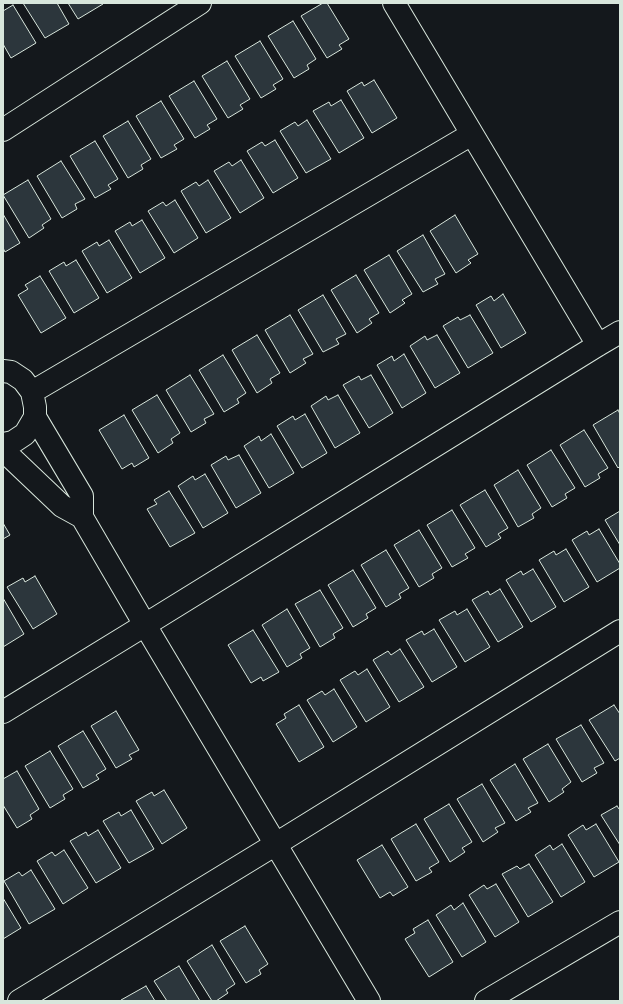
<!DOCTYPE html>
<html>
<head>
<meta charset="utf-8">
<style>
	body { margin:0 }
	#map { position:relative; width:623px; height:1004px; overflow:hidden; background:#14181c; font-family:Bitter,serif }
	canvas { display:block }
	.frame { position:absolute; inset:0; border:4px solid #d8e6dc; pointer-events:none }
</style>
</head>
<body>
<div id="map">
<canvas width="623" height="1004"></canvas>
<div class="frame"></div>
</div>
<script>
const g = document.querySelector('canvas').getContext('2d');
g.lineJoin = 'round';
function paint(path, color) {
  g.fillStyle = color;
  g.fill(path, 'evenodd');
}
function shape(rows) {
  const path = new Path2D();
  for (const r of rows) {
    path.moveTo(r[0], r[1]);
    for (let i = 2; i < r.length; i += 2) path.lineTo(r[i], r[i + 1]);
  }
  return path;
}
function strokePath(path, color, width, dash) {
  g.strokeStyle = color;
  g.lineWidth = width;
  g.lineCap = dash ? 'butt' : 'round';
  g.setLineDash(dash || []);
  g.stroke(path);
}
const building = shape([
	[23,3,57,3,69,24,45,38,23,3],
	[68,3,102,3,103,4,78,19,68,3],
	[323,3,327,3,349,39,339,45,342,49,327,58,301,16,323,3],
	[13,5,36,43,11,58,3,44,3,10,3,11,13,5],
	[293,21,316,59,307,65,309,69,294,78,268,36,293,21],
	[260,41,283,79,273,85,276,89,261,98,235,56,260,41],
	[227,61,250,99,240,105,243,109,228,118,202,76,227,61],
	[374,80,397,118,372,133,347,91,362,82,364,86,374,80],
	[194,81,217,119,207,125,210,129,195,138,169,96,194,81],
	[341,100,364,138,339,153,313,111,329,102,331,106,341,100],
	[161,101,184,139,174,145,177,149,161,158,136,116,161,101],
	[307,120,331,159,306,173,280,131,295,122,298,126,307,120],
	[128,121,151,159,141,165,143,169,128,178,103,136,128,121],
	[275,140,298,178,273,193,247,151,262,142,265,146,275,140],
	[95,141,118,179,108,185,111,189,95,198,70,156,95,141],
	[241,160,264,198,240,213,214,171,229,162,232,166,241,160],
	[61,161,85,199,75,204,77,209,62,218,37,176,61,161],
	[28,180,51,219,42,225,44,228,29,238,3,195,28,180],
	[208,180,231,218,206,233,181,191,196,182,199,186,208,180],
	[175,200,198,238,174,253,148,211,163,202,166,206,175,200],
	[3,214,20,243,5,252,3,248,3,214],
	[455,215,478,254,468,260,471,263,456,273,430,231,455,215],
	[142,220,165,258,140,273,115,231,130,222,132,226,142,220],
	[423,235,445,274,435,279,438,284,423,292,397,251,423,235],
	[109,240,132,278,107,293,82,251,97,242,99,246,109,240],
	[389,255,412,294,402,300,405,303,390,313,364,270,389,255],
	[76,260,99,298,74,313,49,271,64,262,66,266,76,260],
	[356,275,379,313,369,319,372,323,357,333,331,290,356,275],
	[40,276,66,318,41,333,18,295,28,289,25,285,40,276],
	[503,294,526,333,501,348,476,305,491,296,494,301,503,294],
	[323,295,346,334,336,339,339,344,323,352,298,310,323,295],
	[290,315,313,354,303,359,306,363,290,373,265,330,290,315],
	[470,315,493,353,468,368,443,326,458,317,460,320,470,315],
	[257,335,280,373,270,379,272,383,257,393,232,350,257,335],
	[437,335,460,373,435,388,410,346,425,336,427,340,437,335],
	[404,354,426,393,402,408,377,365,392,356,394,361,404,354],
	[223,355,246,393,237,399,239,403,224,412,199,370,223,355],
	[190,375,214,414,204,419,206,423,191,432,166,390,190,375],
	[371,375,393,413,369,428,343,385,359,376,361,380,371,375],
	[157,395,180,433,171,439,173,443,158,453,132,410,157,395],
	[338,395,360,433,335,448,311,406,326,396,328,400,338,395],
	[618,410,620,414,620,466,618,468,593,425,618,410],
	[305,414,327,453,302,468,277,426,293,416,295,420,305,414],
	[124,415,149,458,134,467,132,463,122,469,99,430,124,415],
	[584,430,608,468,598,474,600,478,585,487,560,445,584,430],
	[271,434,294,473,269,488,244,446,259,436,261,441,271,434],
	[551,450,575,488,565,494,567,498,552,507,527,465,551,450],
	[239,455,261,493,236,508,211,465,226,456,228,460,239,455],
	[518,470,541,508,532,514,534,518,518,527,494,485,518,470],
	[205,474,228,513,203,528,178,486,193,476,195,480,205,474],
	[485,490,508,528,498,534,501,538,486,547,460,505,485,490],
	[169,491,195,533,170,547,147,509,157,504,154,500,169,491],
	[452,510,475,548,465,554,468,558,452,567,427,525,452,510],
	[620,511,620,545,605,520,620,511],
	[3,523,10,535,3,539,3,523],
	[599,529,620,564,620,568,597,582,572,540,587,531,589,535,599,529],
	[419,530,442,568,432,574,434,578,419,587,394,545,419,530],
	[566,549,589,587,564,602,539,560,554,551,556,555,566,549],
	[386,550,409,588,399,594,401,598,386,607,361,565,386,550],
	[533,569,556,607,531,622,506,580,521,571,523,575,533,569],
	[353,570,376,608,366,614,368,618,353,627,328,585,353,570],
	[35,576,57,614,33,629,7,587,23,578,25,582,35,576],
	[500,589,523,627,498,642,472,600,488,591,490,595,500,589],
	[320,590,343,628,333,634,335,638,320,647,295,604,320,590],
	[3,598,24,634,3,647,3,598],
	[287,609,310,648,300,654,302,658,287,667,262,625,287,609],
	[467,609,490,647,465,662,439,620,455,611,457,615,467,609],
	[434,629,457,667,432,682,406,640,422,631,424,635,434,629],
	[253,630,279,672,263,681,261,677,251,683,228,645,253,630],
	[400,649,424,687,399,702,373,660,388,651,391,655,400,649],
	[367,669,390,707,366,722,340,680,355,671,358,675,367,669],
	[334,689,357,727,333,742,307,700,322,691,325,695,334,689],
	[299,705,324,747,299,762,276,724,286,718,284,714,299,705],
	[614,705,620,714,620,758,615,761,589,720,614,705],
	[116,711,139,750,129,755,132,759,116,768,91,726,116,711],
	[581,725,604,763,594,768,597,773,582,782,556,739,581,725],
	[83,731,106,769,96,775,99,779,83,788,58,746,83,731],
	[548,744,571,782,562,789,564,792,549,802,523,759,548,744],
	[50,751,73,789,63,795,65,799,50,808,25,766,50,751],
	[515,764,538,803,528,808,531,812,516,821,490,780,515,764],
	[17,771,39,809,30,815,32,819,17,828,3,805,3,779,17,771],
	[482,784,505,823,495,828,498,832,483,842,457,799,482,784],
	[164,790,187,828,162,844,136,801,152,792,154,796,164,790],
	[449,804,472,842,462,848,465,852,450,862,424,819,449,804],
	[617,806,619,809,620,809,620,845,601,815,617,806],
	[131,810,154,849,129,863,103,821,119,812,121,816,131,810],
	[416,824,439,862,429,868,432,872,416,881,391,839,416,824],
	[596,824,619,862,594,877,568,835,583,825,586,830,596,824],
	[98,830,121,868,96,883,70,841,86,832,88,836,98,830],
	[562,844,585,882,561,897,535,855,550,845,553,850,562,844],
	[382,845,408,887,393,896,390,892,380,898,357,860,382,845],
	[64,850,88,888,63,904,37,861,52,852,55,856,64,850],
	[529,864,553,902,528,917,502,874,517,866,520,869,529,864],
	[31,870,55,909,29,924,4,881,19,872,22,876,31,870],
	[496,884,519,922,495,937,469,895,484,885,487,889,496,884],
	[3,898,21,928,3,939,3,898],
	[463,903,486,942,462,957,436,915,451,905,454,910,463,903],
	[428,920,453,962,429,977,405,939,415,933,413,929,428,920],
	[245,926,268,964,259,970,261,974,246,983,220,941,245,926],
	[212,945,235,984,226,990,228,993,216,1001,212,1001,187,961,212,945],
	[179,966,200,1001,167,1001,154,981,179,966],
	[146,986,155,1001,121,1001,121,1000,146,986]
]);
paint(building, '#2c363c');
strokePath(building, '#d8e6dc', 1);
const minor = shape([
	[394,3,598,345],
	[3,130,200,3],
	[3,371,11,372,23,380,32,392,35,407,35,417,25,434,13,442,3,444],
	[32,392,472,134],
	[35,417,82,496,82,517,145,625,369,1001],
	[3,450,62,506,82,517],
	[3,712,145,625,598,345,620,332],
	[19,1001,276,844,620,631],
	[486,1001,620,922]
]);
strokePath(minor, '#d8e6dc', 24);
strokePath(minor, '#14181c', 22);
</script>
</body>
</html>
